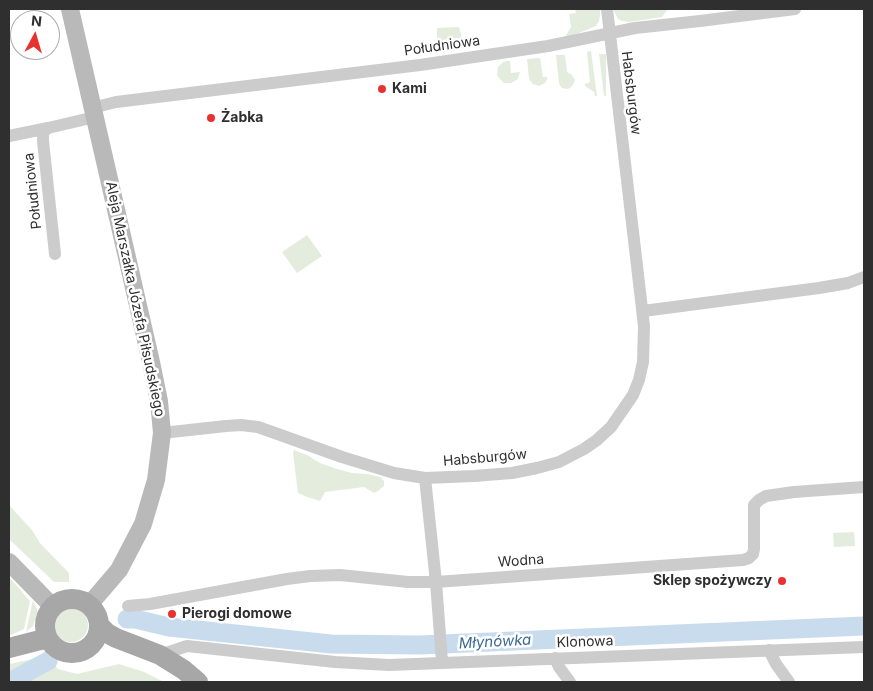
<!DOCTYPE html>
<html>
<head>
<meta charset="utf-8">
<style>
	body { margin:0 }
	#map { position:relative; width:873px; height:691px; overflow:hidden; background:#fff; font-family:Inter,sans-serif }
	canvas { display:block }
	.frame { position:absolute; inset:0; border:10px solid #2f2f2f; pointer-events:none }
	.north { position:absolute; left:10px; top:10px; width:50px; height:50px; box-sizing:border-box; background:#fff; border:1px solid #acacac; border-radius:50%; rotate:6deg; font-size:14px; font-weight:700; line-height:20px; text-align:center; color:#2f2f2f }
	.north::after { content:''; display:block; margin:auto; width:18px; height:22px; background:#e8322f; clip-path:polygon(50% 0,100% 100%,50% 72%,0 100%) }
</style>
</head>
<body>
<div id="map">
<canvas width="873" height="691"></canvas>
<div class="frame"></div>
<div class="north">N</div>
</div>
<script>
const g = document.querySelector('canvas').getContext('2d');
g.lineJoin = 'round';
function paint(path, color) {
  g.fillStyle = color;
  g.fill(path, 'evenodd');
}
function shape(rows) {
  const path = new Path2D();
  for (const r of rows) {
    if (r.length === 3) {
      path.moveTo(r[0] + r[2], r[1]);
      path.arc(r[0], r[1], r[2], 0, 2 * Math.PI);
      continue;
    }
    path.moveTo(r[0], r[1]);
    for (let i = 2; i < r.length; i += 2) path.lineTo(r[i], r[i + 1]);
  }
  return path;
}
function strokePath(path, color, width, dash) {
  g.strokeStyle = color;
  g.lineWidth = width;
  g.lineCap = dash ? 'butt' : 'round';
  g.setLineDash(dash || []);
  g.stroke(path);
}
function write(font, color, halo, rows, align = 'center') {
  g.font = font + ' Inter,sans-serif';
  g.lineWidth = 5;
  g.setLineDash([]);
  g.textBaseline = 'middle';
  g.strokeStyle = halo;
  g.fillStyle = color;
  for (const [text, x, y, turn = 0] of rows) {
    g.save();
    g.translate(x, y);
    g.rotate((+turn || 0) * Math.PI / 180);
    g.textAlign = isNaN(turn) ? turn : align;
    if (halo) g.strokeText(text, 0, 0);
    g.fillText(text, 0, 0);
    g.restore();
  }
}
paint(shape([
	[575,9,600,9,600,15,599,21,596,26,564,39,571,27,569,14,576,13],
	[613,9,668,9,662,17,629,22,622,21,618,19],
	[459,27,463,42,437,44,437,28],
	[591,51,597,96,595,96,594,92,585,86,585,84,590,82,587,52],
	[599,54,606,54,606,96,604,96],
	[556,55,565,55,567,72,572,75,575,80,573,85,570,88,567,89,562,88,559,84],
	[540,58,543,77,548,77,545,83,539,86,533,84,529,79,527,59],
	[507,61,510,61,511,73,520,72,518,79,511,83,504,83,499,78,497,75,498,67,503,62],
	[307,235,322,256,297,273,282,252],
	[294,450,307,455,320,463,337,469,352,473,367,474,380,477,384,481,384,486,378,491,374,493,364,487,325,492,320,501,307,497,298,493,293,453],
	[9,505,32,530,40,543,69,573,69,582,54,582,9,539],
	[854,532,855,546,834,547,833,533],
	[9,577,30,601,24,629,9,636],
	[33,600,37,609,37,614,33,626,26,632],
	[71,625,17],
	[48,656,58,669,77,674,119,664,144,672,164,682,9,682,9,664]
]), '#e4eddd');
strokePath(shape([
	[127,619,135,619,169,627,331,644,420,645,864,626],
	[9,682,48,661]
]), '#c9dced', 19);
strokePath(shape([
	[92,108,116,102,420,65,548,46,635,28,700,21,795,9],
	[9,136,48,128],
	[55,254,43,141,43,132,48,128,95,117],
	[643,311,819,288,848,283,864,277],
	[162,433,226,426,241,425,258,427,342,457,394,473,425,478,474,476,512,473,537,468,559,462,584,449,597,440,611,427,633,395,639,380,643,362,644,326,607,9],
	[425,478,436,582,442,662],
	[128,606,150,604,287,579,310,576,340,575,408,582,436,582,743,560,749,558,753,554,754,549,754,505,759,500,766,496,794,492,864,487],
	[769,650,776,664,789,682],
	[160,655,187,646,335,662,389,665,864,647],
	[555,658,559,667,570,682]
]), '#ccc', 12);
strokePath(shape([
	[70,9,151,362,159,401,162,433,156,480,143,524,119,570,89,605],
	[9,562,53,607]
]), '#b9b9b9', 18);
strokePath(shape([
	[72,626,27],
	[100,626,107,633,116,638,160,655,184,670,198,682],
	[9,648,48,638]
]), '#a7a7a7', 20);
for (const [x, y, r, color] of [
	[382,89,5,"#e8322f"],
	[211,118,5,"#e8322f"],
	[782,581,5,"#e8322f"],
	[172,614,5,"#e8322f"]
]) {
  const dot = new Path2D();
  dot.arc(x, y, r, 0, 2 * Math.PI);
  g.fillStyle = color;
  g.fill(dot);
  strokePath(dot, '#fff', 2);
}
write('14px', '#2f2f2f', '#fff', [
	["Południowa",442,46,-8],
	["Habsburgów",631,93,83],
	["Południowa",33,191,-96],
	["Aleja Marszałka Józefa Piłsudskiego",135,299,78],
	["Habsburgów",485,458,-5],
	["Wodna",521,561,-4],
	["Klonowa",585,642,-2]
]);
write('bold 14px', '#2f2f2f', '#fff', [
	["Kami",392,89],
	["Żabka",221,118],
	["Sklep spożywczy",772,581,"right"],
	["Pierogi domowe",182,614]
], 'left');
write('italic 15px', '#3b6a93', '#fff', [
	["Młynówka",495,642,-3]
]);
</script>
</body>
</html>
